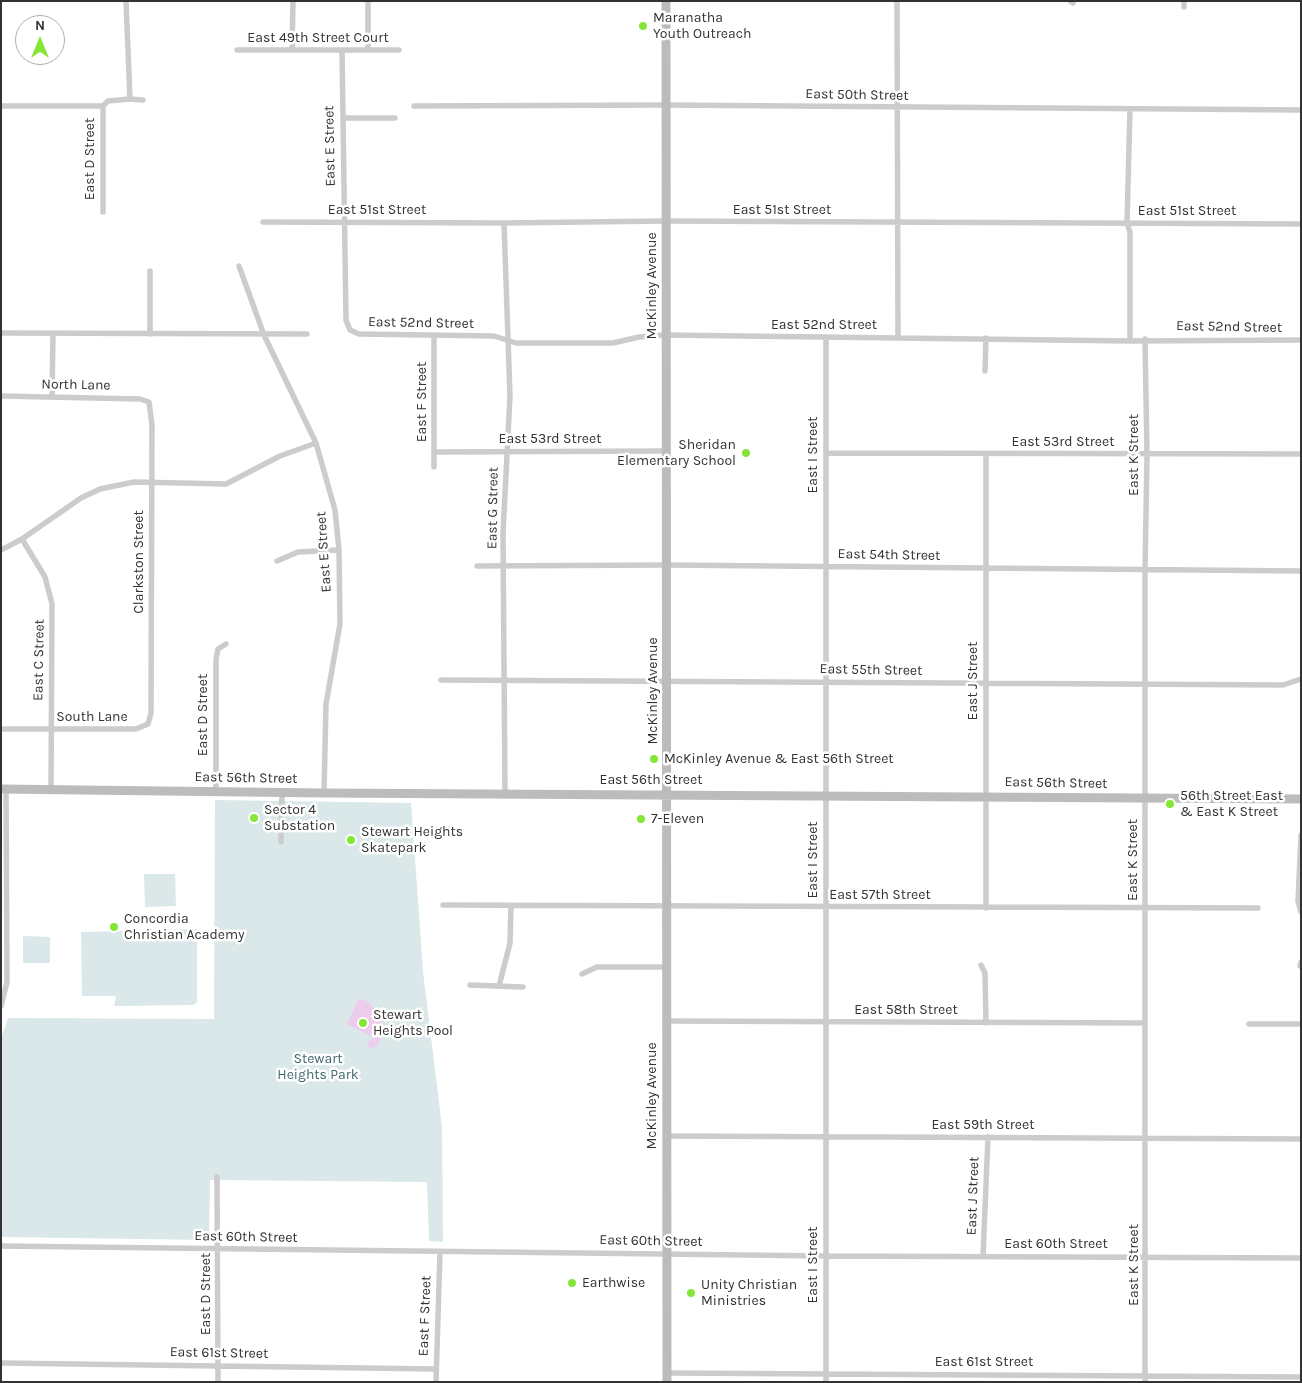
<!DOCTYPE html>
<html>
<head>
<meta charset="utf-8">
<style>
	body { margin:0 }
	#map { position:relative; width:1302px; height:1383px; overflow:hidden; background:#fff; font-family:Karla,sans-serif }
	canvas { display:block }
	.frame { position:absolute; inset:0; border:2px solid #323232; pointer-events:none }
	.north { position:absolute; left:15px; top:15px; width:50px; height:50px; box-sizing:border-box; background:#fff; border:1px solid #adadad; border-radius:50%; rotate:0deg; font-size:14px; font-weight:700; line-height:20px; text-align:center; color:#323232 }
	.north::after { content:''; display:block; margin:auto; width:18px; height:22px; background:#85e637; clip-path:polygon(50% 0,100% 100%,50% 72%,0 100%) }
</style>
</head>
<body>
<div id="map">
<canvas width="1302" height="1383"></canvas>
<div class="frame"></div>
<div class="north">N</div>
</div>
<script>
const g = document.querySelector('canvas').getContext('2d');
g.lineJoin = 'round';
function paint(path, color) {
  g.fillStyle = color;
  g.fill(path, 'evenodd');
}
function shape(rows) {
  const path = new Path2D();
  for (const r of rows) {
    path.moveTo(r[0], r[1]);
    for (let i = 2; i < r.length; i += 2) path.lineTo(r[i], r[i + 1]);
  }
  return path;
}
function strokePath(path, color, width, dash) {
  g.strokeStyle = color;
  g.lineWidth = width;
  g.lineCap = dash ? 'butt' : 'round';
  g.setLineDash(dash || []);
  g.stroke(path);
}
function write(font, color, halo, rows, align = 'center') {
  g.font = font + ' Karla,sans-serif';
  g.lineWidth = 5;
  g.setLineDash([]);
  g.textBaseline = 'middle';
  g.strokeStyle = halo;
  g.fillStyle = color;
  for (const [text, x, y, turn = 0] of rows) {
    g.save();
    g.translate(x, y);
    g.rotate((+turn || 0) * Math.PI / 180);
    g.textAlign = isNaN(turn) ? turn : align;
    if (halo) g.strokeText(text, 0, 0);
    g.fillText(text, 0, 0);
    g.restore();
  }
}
paint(shape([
	[215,800,411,803,423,972,442,1127,443,1242,429,1241,427,1182,210,1180,209,1240,1,1237,1,1039,8,1018,214,1019],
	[144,874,175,874,176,906,145,907],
	[197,929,197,1002,193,1005,114,1006,116,996,82,996,81,932],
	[23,936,50,937,50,963,23,963]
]), '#dae8e9');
paint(shape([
	[358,999,367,1001,376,1010,386,1010,391,1014,388,1021,378,1023,385,1026,385,1031,377,1046,373,1048,368,1047,367,1043,375,1036,376,1026,370,1036,347,1024]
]), '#edcded');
strokePath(shape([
	[126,1,130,99],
	[368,1,368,50],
	[897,1,898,338],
	[1070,1,1073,3],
	[1184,1,1184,7],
	[237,50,399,50],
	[292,50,293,1],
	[342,50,346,320,350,330,359,334,494,336,516,343,613,343,639,337,665,335,1130,341,1301,340],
	[1,106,103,106,108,101,130,99,143,100],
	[103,106,103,212],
	[414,106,665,105,1301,110],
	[1130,109,1127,223,1130,232,1130,341],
	[343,118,395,118],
	[263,222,504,223,666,221,1301,224],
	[504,223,510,396,503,533,505,794],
	[239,266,264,335,316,443,335,510,339,550,340,624,326,704,324,793],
	[1,333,307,334],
	[150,334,150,271],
	[434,336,434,467],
	[1145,339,1147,455,1145,570,1145,1382],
	[985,371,986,338],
	[1,396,140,399,149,402,152,425,151,713,148,724,136,729,1,729],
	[52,397,53,333],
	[434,452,665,451],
	[826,453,1301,454],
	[22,539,45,577,52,604,51,789],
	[1,550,22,539,81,498,100,489,134,482,226,484,280,456,316,443],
	[277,561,298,552,339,550],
	[477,566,667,565,1301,571],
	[441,680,1283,685,1301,679],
	[216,791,216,659,218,649,226,644],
	[1301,835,1298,901,1301,912],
	[281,842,282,793],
	[443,905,1258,908],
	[986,908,986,454],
	[981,965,985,973,986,1023],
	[1300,966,1301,962],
	[582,974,597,967,667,967],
	[470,985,523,987],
	[499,986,510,943,511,906],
	[1,1006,7,982,6,789],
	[667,1021,1145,1023],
	[1249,1024,1301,1024],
	[666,1136,1301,1139],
	[217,1177,218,1382],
	[1,1246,826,1256,1301,1258],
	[983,1256,988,1137],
	[1,1363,436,1369],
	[667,1373,1301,1377],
	[436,1382,440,1252],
	[826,1382,826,337]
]), '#ccc', 5.5);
strokePath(shape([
	[666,1,667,1382],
	[1,789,324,793,1301,799]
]), '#bcbcbc', 9);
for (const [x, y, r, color] of [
	[643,26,5,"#85e637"],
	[746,453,5,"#85e637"],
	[654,759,5,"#85e637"],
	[1170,804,5,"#85e637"],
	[254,818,5,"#85e637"],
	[641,819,5,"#85e637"],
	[351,840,5,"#85e637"],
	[114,927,5,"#85e637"],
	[363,1023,5,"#85e637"],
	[572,1283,5,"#85e637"],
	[691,1293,5,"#85e637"]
]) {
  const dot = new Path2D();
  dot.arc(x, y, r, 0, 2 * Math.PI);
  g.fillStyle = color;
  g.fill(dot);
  strokePath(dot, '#fff', 2);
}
write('14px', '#323232', '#fff', [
	["Maranatha",653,18],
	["Youth Outreach",653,34],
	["Sheridan",736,445,"right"],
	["Elementary School",736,461,"right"],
	["McKinley Avenue & East 56th Street",664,759],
	["56th Street East",1180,796],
	["& East K Street",1180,812],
	["Sector 4",264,810],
	["Substation",264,826],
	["7-Eleven",651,819],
	["Stewart Heights",361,832],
	["Skatepark",361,848],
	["Concordia",124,919],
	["Christian Academy",124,935],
	["Stewart",373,1015],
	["Heights Pool",373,1031],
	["Earthwise",582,1283],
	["Unity Christian",701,1285],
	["Ministries",701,1301]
], 'left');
write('14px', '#323232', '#fff', [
	["East 49th Street Court",318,38],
	["East 50th Street",857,95,1],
	["East E Street",330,146,-91],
	["East D Street",90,159,-90],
	["East 51st Street",377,210],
	["East 51st Street",782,210],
	["East 51st Street",1187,211],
	["McKinley Avenue",652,286,-90],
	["East 52nd Street",421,323,1],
	["East 52nd Street",824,325],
	["East 52nd Street",1229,327,1],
	["North Lane",76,385,1],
	["East F Street",422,402,-90],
	["East 53rd Street",550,439],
	["East 53rd Street",1063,442],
	["East I Street",813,455,-90],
	["East K Street",1134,455,-90],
	["East G Street",493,508,-89],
	["East E Street",324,552,-94],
	["East 54th Street",889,555,1],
	["Clarkston Street",139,562,-90],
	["East C Street",39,660,-89],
	["East 55th Street",871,670,1],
	["East J Street",973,681,-90],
	["McKinley Avenue",653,691,-90],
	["East D Street",203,715,-90],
	["South Lane",92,717],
	["East 56th Street",246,778,1],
	["East 56th Street",651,780],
	["East 56th Street",1056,783,1],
	["East I Street",813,860,-90],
	["East K Street",1133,860,-90],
	["East 57th Street",880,895],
	["East 58th Street",906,1010],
	["McKinley Avenue",652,1096,-90],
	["East 59th Street",983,1125],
	["East J Street",973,1196,-88],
	["East 60th Street",246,1237,1],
	["East 60th Street",651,1241,1],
	["East 60th Street",1056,1244],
	["East I Street",813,1265,-90],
	["East K Street",1134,1265,-90],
	["East D Street",206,1294,-90],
	["East F Street",425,1316,-88],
	["East 61st Street",219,1353,1],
	["East 61st Street",984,1362]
]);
write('14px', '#3e676f', '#fff', [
	["Stewart",318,1059],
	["Heights Park",318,1075]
]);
</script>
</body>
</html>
